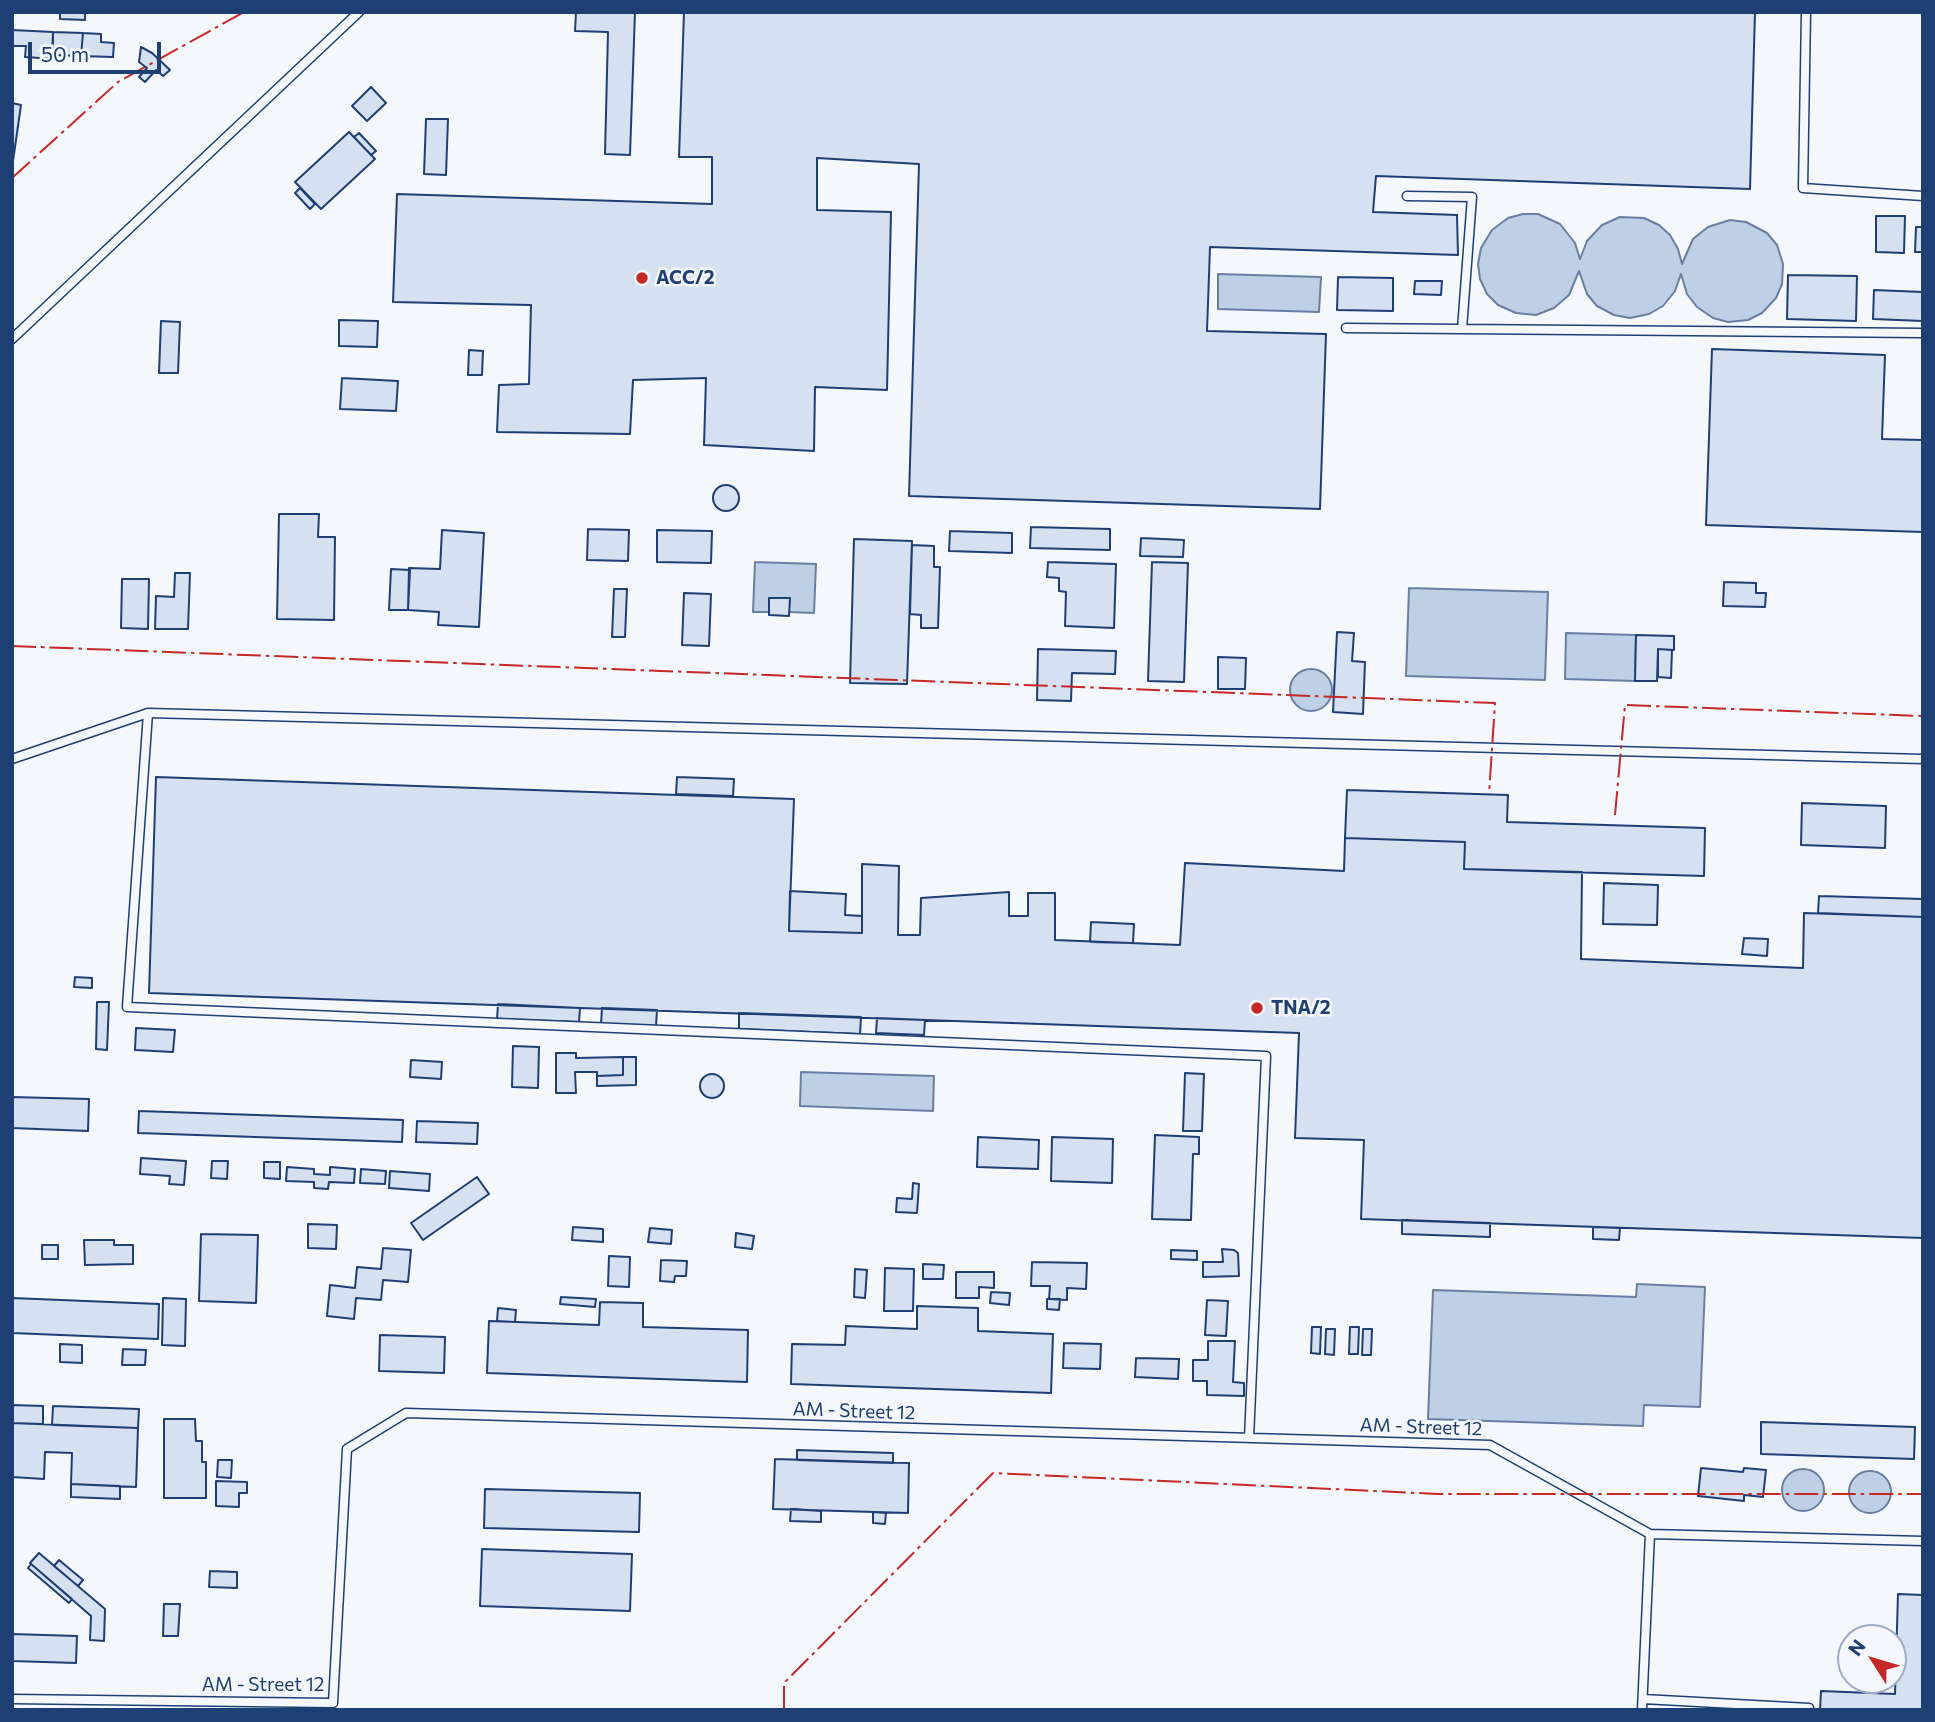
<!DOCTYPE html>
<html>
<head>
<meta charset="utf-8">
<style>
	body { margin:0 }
	#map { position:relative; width:1935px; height:1722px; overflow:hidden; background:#f4f7fb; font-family:Commissioner,sans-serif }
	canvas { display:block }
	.frame { position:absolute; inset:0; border:14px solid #1d3f73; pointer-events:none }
	.north { position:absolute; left:1837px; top:1624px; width:70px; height:70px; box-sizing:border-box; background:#f4f7fb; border:2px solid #9eadc5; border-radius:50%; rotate:307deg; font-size:19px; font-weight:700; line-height:28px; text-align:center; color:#1d3f73 }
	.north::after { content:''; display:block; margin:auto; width:24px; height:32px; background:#c62828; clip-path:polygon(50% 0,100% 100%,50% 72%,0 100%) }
	.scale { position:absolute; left:28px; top:42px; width:133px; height:32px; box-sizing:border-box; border:4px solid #1d3f73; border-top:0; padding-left:9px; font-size:21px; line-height:24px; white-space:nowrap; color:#1d3f73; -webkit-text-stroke:5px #f4f7fb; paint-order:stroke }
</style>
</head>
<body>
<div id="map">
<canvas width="1935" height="1722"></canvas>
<div class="frame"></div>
<div class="north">N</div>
<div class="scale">50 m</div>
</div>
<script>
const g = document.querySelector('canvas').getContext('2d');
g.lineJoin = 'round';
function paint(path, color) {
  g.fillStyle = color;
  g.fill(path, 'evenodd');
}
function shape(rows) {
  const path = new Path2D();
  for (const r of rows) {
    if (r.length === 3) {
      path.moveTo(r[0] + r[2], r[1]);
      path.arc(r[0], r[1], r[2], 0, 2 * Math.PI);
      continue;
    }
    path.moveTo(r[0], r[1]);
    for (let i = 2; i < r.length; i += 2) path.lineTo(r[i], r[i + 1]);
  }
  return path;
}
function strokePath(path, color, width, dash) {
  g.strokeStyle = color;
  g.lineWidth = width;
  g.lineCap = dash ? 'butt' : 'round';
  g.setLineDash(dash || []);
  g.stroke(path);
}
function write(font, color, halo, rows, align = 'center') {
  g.font = font + ' Commissioner,sans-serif';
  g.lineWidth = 5;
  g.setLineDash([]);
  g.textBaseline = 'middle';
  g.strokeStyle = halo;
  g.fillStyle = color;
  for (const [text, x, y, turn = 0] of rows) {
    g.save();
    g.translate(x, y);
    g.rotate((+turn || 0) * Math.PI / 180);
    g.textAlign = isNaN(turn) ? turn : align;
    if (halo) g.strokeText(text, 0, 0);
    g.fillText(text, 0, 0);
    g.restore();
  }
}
const water = shape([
	[1523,214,1538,214,1560,224,1575,243,1580,259,1587,241,1602,225,1620,217,1644,218,1659,225,1670,235,1678,249,1682,264,1693,239,1708,227,1730,220,1746,222,1767,233,1777,245,1783,264,1782,284,1776,298,1762,313,1748,320,1728,322,1713,318,1697,307,1687,294,1681,274,1675,291,1663,306,1649,314,1630,318,1614,315,1597,306,1587,294,1579,271,1569,295,1554,308,1536,315,1516,313,1498,305,1487,294,1480,279,1478,264,1481,248,1492,230,1508,218,1523,214],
	[1218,274,1321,277,1319,312,1218,309,1218,274],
	[755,562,816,564,814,613,789,612,789,598,770,598,769,612,753,612,755,562],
	[1409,588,1548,592,1545,680,1406,676,1409,588],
	[1566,633,1636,635,1635,681,1565,679,1566,633],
	[1311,690,21],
	[801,1072,934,1076,933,1111,800,1106,801,1072],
	[1637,1284,1705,1287,1700,1407,1644,1405,1643,1426,1428,1419,1433,1290,1636,1297,1637,1284],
	[1803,1490,21],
	[1870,1492,21]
]);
paint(water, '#bed0e5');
strokePath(water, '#687fa3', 2);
const building = shape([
	[60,12,85,12,85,20,60,19,60,12],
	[576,12,635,12,630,155,605,154,608,32,575,31,576,12],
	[684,12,1755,12,1750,189,1376,176,1373,212,1457,215,1458,255,1210,247,1207,331,1326,334,1320,509,909,496,919,164,817,158,817,210,891,212,887,390,815,387,814,451,704,445,706,378,633,380,630,434,497,432,499,385,529,384,531,305,393,302,397,194,712,204,712,157,679,157,684,12],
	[12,30,53,32,53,59,25,57,26,46,12,46,12,30],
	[53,32,83,33,81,56,52,55,53,32],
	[83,33,101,34,101,42,114,43,113,57,81,56,83,33],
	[141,47,152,53,170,70,163,76,156,70,145,82,139,77,147,68,139,62,141,47],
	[371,87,386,103,367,121,352,106,371,87],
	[12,103,21,105,12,168,12,103],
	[426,119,448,119,446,175,424,174,426,119],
	[349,132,375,159,321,209,295,182,349,132],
	[359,133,376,151,371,155,354,137,359,133],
	[300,188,315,204,310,209,295,193,300,188],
	[1876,216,1905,216,1904,253,1876,252,1876,216],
	[1916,227,1923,227,1923,252,1915,252,1916,227],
	[1788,275,1857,276,1856,321,1787,319,1788,275],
	[1338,277,1393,278,1393,311,1337,310,1338,277],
	[1415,281,1442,281,1441,295,1414,294,1415,281],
	[1874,290,1923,292,1923,321,1873,319,1874,290],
	[339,320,378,321,377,347,339,346,339,320],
	[161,321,180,322,178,373,159,373,161,321],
	[1712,349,1885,355,1882,439,1923,440,1923,532,1706,525,1712,349],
	[469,350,483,351,482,375,468,375,469,350],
	[342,378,398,381,396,411,340,409,342,378],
	[726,498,13],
	[279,514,319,514,318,537,335,537,334,620,277,619,279,514],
	[1031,527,1110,529,1110,550,1030,548,1031,527],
	[588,529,629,530,628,561,587,560,588,529],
	[442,530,484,533,479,627,438,625,439,612,408,610,409,568,440,569,442,530],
	[657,530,712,531,711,563,657,562,657,530],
	[950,531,1012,533,1012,553,949,551,950,531],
	[1141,538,1184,540,1183,557,1140,556,1141,538],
	[854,539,912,541,907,684,850,683,854,539],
	[912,545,934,546,934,567,940,567,938,628,921,628,921,615,910,614,912,545],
	[1048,562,1116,564,1114,628,1065,626,1066,592,1059,591,1059,578,1047,577,1048,562],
	[1152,562,1188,563,1184,682,1148,681,1152,562],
	[391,569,410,570,408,610,389,610,391,569],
	[175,573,190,573,188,629,155,629,156,596,174,597,175,573],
	[122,579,149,579,148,629,121,628,122,579],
	[1724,582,1756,583,1756,593,1766,593,1765,607,1723,606,1724,582],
	[614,589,627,589,625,637,612,637,614,589],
	[684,593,711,594,709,646,682,645,684,593],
	[769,598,790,598,789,616,769,615,769,598],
	[1337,632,1354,633,1352,661,1365,662,1363,714,1333,712,1337,632],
	[1636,635,1674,636,1674,650,1658,649,1657,681,1635,681,1636,635],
	[1038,649,1116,651,1115,674,1072,673,1071,701,1037,700,1038,649],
	[1658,649,1672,650,1671,678,1658,677,1658,649],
	[1218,657,1246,658,1245,689,1218,689,1218,657],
	[156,777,794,799,789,931,862,933,862,864,899,866,898,935,920,935,921,898,1009,892,1009,916,1028,916,1028,893,1055,893,1055,940,1180,945,1185,863,1344,871,1345,838,1465,842,1464,869,1582,872,1581,959,1803,968,1804,913,1923,917,1923,1238,1361,1219,1364,1140,1295,1138,1299,1033,149,993,156,777],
	[677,777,734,779,733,796,676,794,677,777],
	[1347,790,1508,795,1507,822,1705,828,1704,876,1464,869,1465,842,1345,838,1347,790],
	[1802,803,1886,806,1885,848,1801,845,1802,803],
	[1604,883,1658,885,1657,925,1603,924,1604,883],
	[790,891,846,894,845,915,862,916,862,933,789,931,790,891],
	[1819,896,1923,899,1923,917,1818,913,1819,896],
	[1091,922,1134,924,1133,943,1090,942,1091,922],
	[1744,938,1768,939,1767,956,1742,954,1744,938],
	[75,977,92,978,92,988,74,987,75,977],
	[97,1002,109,1002,107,1050,96,1049,97,1002],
	[498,1004,580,1008,579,1022,497,1019,498,1004],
	[602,1008,657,1010,656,1026,601,1024,602,1008],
	[739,1013,861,1017,860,1034,739,1029,739,1013],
	[877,1018,925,1020,924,1035,876,1033,877,1018],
	[136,1028,175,1030,173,1052,135,1050,136,1028],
	[513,1046,539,1047,538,1088,512,1087,513,1046],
	[556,1053,576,1053,576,1058,623,1057,623,1075,597,1076,597,1072,575,1072,576,1093,556,1093,556,1053],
	[623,1057,636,1057,636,1085,597,1086,597,1076,623,1075,623,1057],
	[411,1060,442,1062,441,1079,410,1077,411,1060],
	[1185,1073,1204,1074,1202,1131,1183,1131,1185,1073],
	[712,1086,12],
	[12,1097,89,1099,88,1131,12,1128,12,1097],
	[139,1111,403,1120,402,1142,138,1133,139,1111],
	[417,1121,478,1123,477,1144,416,1142,417,1121],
	[1155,1135,1199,1137,1199,1154,1193,1154,1191,1220,1152,1219,1155,1135],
	[978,1137,1039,1140,1038,1169,977,1167,978,1137],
	[1052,1137,1113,1139,1112,1183,1051,1181,1052,1137],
	[141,1158,186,1161,184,1185,169,1184,170,1176,140,1174,141,1158],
	[212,1161,228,1161,227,1179,211,1178,212,1161],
	[264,1162,280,1162,280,1179,264,1178,264,1162],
	[287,1167,314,1169,314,1174,330,1175,330,1167,355,1169,354,1183,329,1182,328,1189,314,1188,314,1182,286,1181,287,1167],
	[361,1169,386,1171,385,1184,360,1183,361,1169],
	[390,1171,430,1174,429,1191,389,1188,390,1171],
	[477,1177,489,1194,423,1240,411,1223,477,1177],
	[913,1183,919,1184,917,1213,896,1212,897,1198,912,1199,913,1183],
	[1402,1220,1490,1223,1490,1237,1402,1234,1402,1220],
	[308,1224,337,1225,336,1249,308,1248,308,1224],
	[573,1227,603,1229,603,1242,572,1240,573,1227],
	[1593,1227,1620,1228,1619,1240,1593,1239,1593,1227],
	[650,1228,672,1230,671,1244,648,1242,650,1228],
	[736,1233,754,1236,752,1249,735,1247,736,1233],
	[201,1234,258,1235,256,1303,199,1301,201,1234],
	[84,1240,114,1240,114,1245,133,1245,133,1264,85,1265,84,1240],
	[42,1245,58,1245,58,1259,42,1259,42,1245],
	[383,1248,411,1250,408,1282,383,1280,381,1300,356,1298,354,1319,327,1316,330,1285,355,1288,357,1267,381,1269,383,1248],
	[1222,1249,1234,1250,1238,1253,1239,1276,1203,1277,1203,1262,1223,1262,1222,1249],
	[1171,1250,1197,1251,1197,1260,1171,1259,1171,1250],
	[609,1256,630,1257,629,1287,608,1286,609,1256],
	[661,1260,687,1261,686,1276,675,1276,674,1282,660,1281,661,1260],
	[1032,1262,1087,1263,1086,1289,1067,1288,1067,1300,1049,1299,1050,1286,1031,1286,1032,1262],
	[923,1264,944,1265,943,1279,923,1279,923,1264],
	[885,1268,914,1269,913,1311,884,1311,885,1268],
	[855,1269,867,1270,865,1298,854,1297,855,1269],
	[956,1272,994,1272,994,1288,979,1287,979,1298,956,1298,956,1272],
	[991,1292,1010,1293,1009,1305,990,1303,991,1292],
	[561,1297,596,1299,595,1307,560,1304,561,1297],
	[12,1298,159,1304,158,1339,12,1333,12,1298],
	[163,1298,186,1299,185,1346,162,1345,163,1298],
	[1047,1299,1060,1299,1059,1310,1047,1309,1047,1299],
	[1207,1300,1228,1301,1226,1336,1205,1335,1207,1300],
	[600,1302,643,1303,643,1327,748,1330,747,1382,487,1373,489,1321,599,1325,600,1302],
	[917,1306,978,1308,978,1331,1053,1334,1051,1393,791,1384,792,1344,845,1345,846,1326,917,1329,917,1306],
	[498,1308,516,1310,515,1322,497,1321,498,1308],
	[1312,1327,1321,1327,1320,1354,1311,1353,1312,1327],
	[1350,1327,1359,1327,1358,1354,1349,1354,1350,1327],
	[1326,1329,1335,1329,1334,1355,1325,1354,1326,1329],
	[1363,1329,1372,1329,1371,1355,1362,1355,1363,1329],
	[380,1335,445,1337,444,1373,379,1371,380,1335],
	[1208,1341,1235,1341,1233,1382,1244,1383,1244,1396,1207,1395,1207,1381,1193,1381,1193,1360,1208,1360,1208,1341],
	[1064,1343,1101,1344,1100,1369,1063,1368,1064,1343],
	[60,1344,82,1345,82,1363,60,1362,60,1344],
	[123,1349,146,1350,145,1365,122,1365,123,1349],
	[1136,1358,1179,1359,1178,1379,1135,1377,1136,1358],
	[12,1405,43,1406,43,1424,12,1423,12,1405],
	[53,1406,139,1409,138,1428,52,1425,53,1406],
	[164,1419,195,1419,196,1441,202,1441,202,1462,206,1462,206,1498,164,1498,164,1419],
	[1761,1422,1915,1427,1914,1459,1761,1454,1761,1422],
	[12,1423,138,1428,136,1487,71,1484,72,1453,45,1452,44,1479,12,1477,12,1423],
	[797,1450,893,1453,893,1463,797,1460,797,1450],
	[775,1459,909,1463,908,1513,773,1509,775,1459],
	[218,1460,232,1460,231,1478,217,1477,218,1460],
	[1701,1468,1743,1472,1744,1468,1766,1470,1763,1497,1744,1495,1744,1501,1698,1496,1701,1468],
	[216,1481,247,1482,247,1493,239,1493,239,1507,216,1506,216,1481],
	[71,1484,120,1486,120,1499,71,1497,71,1484],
	[485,1489,640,1493,639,1532,484,1528,485,1489],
	[791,1509,821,1511,821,1522,790,1521,791,1509],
	[873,1512,886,1513,885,1524,873,1523,873,1512],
	[482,1549,632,1554,630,1611,480,1606,482,1549],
	[39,1553,105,1609,104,1641,90,1640,91,1616,30,1563,39,1553],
	[59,1560,83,1580,78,1586,54,1566,59,1560],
	[31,1564,72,1599,69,1603,28,1568,31,1564],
	[210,1571,237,1572,237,1588,209,1587,210,1571],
	[1898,1594,1923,1595,1923,1710,1820,1710,1821,1691,1895,1694,1898,1594],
	[164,1604,180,1604,178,1636,163,1636,164,1604],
	[12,1634,77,1636,76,1663,12,1661,12,1634]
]);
paint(building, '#d5e0f0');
strokePath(building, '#1d3f73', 2);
const lane = shape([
	[1806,12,1803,188,1923,196],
	[1407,196,1472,197,1462,329],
	[1346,328,1923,333],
	[12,339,359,12],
	[148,713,1923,759],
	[12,759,148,713,127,1007,1266,1056,1249,1438],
	[12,1699,333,1703,347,1449,406,1413,1490,1445,1650,1534,1923,1541],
	[1643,1699,1809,1708],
	[1642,1710,1650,1534]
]);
strokePath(lane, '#1d3f73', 11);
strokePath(lane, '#f4f7fb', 8);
strokePath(shape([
	[12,178,118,82,244,12],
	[12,646,1495,703,1489,794],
	[1615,815,1625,705,1923,716],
	[784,1710,784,1683,993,1473,1438,1494,1923,1494]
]), '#c62828', 2, [24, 5, 3.5, 5]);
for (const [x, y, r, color] of [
	[642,278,7,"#c62828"],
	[1257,1008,7,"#c62828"]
]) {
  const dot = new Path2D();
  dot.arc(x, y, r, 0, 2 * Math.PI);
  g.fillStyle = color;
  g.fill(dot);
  strokePath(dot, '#f4f7fb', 2.5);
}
write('bold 19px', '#1d3f73', '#f4f7fb', [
	["ACC/2",656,278],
	["TNA/2",1271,1008]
], 'left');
write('19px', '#1d3f73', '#f4f7fb', [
	["AM - Street 12",854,1411,2],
	["AM - Street 12",1421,1427,2],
	["AM - Street 12",263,1685]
]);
</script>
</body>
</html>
